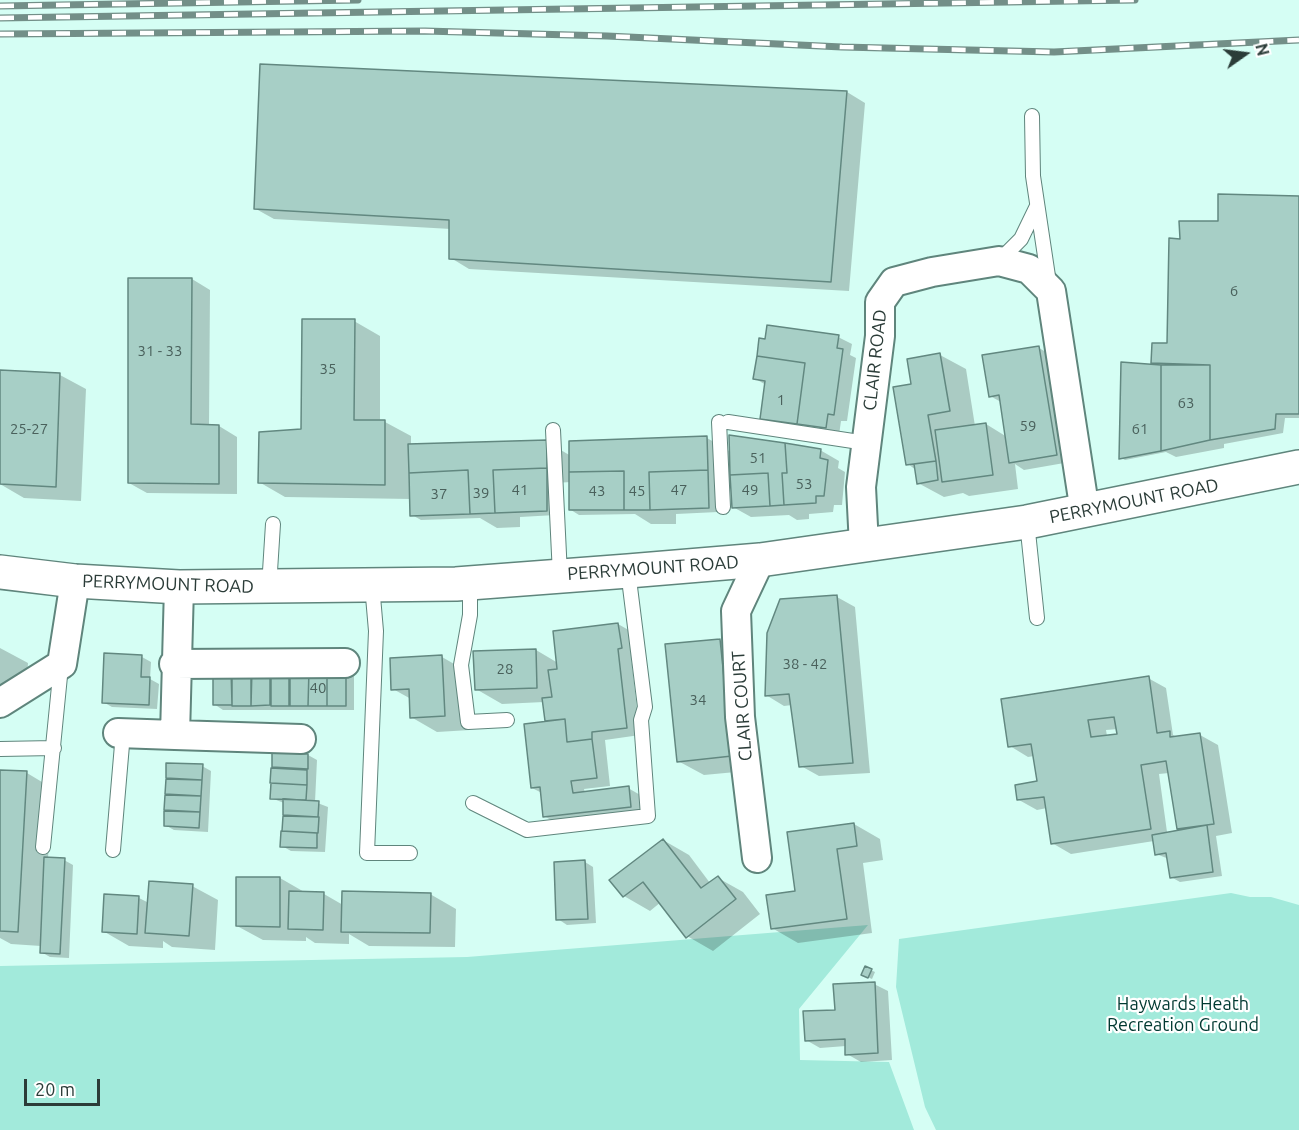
<!DOCTYPE html>
<html>
<head>
<meta charset="utf-8">
<style>
	body { margin:0 }
	#map { position:relative; width:1299px; height:1130px; overflow:hidden; background:#d5fef4; font-family:Ubuntu,sans-serif }
	canvas { display:block }
	.north { position:absolute; left:1215px; top:24px; width:60px; height:60px; -webkit-text-stroke:4px #fff; paint-order:stroke; rotate:76deg; font-size:16px; font-weight:700; line-height:24px; text-align:center; color:#2b3c38 }
	.north::after { content:''; display:block; margin:auto; width:21px; height:27px; background:#2b3c38; clip-path:polygon(50% 0,100% 100%,50% 72%,0 100%) }
	.scale { position:absolute; left:24px; top:1079px; width:76px; height:27px; box-sizing:border-box; border:3px solid #2b3c38; border-top:0; padding-left:8px; font-size:18px; line-height:21px; white-space:nowrap; color:#2b3c38; -webkit-text-stroke:4px #fff; paint-order:stroke }
</style>
</head>
<body>
<div id="map">
<canvas width="1299" height="1130"></canvas>
<div class="north">N</div>
<div class="scale">20 m</div>
</div>
<script>
const g = document.querySelector('canvas').getContext('2d');
g.lineJoin = 'round';
function paint(path, color) {
  g.fillStyle = color;
  g.fill(path, 'evenodd');
}
function shape(rows) {
  const path = new Path2D();
  for (const r of rows) {
    path.moveTo(r[0], r[1]);
    for (let i = 2; i < r.length; i += 2) path.lineTo(r[i], r[i + 1]);
  }
  return path;
}
function strokePath(path, color, width, dash) {
  g.strokeStyle = color;
  g.lineWidth = width;
  g.lineCap = dash ? 'butt' : 'round';
  g.setLineDash(dash || []);
  g.stroke(path);
}
function write(font, color, halo, rows, align = 'center') {
  g.font = font + ' Ubuntu,sans-serif';
  g.lineWidth = 4.5;
  g.setLineDash([]);
  g.textBaseline = 'middle';
  g.strokeStyle = halo;
  g.fillStyle = color;
  for (const [text, x, y, turn = 0] of rows) {
    g.save();
    g.translate(x, y);
    g.rotate((+turn || 0) * Math.PI / 180);
    g.textAlign = isNaN(turn) ? turn : align;
    if (halo) g.strokeText(text, 0, 0);
    g.fillText(text, 0, 0);
    g.restore();
  }
}
paint(shape([
	[1231,893,1250,897,1271,897,1299,905,1299,1130,936,1130,925,1107,896,987,899,939],
	[868,925,799,1009,800,1060,889,1062,914,1130,0,1130,0,966,467,957]
]), '#a2eadb');
paint(shape([
	[261,66,847,92,865,103,849,291,469,269,451,258,451,229,274,219,256,209],
	[1299,197,1299,418,1285,418,1283,433,1224,444,1224,448,1176,457,1166,452,1125,460,1121,458,1160,367,1153,362,1169,344,1181,240,1220,222],
	[192,279,210,290,209,426,219,426,237,437,237,494,147,493,129,483],
	[354,321,380,336,380,421,385,422,411,436,411,445,547,442,571,456,707,438,731,452,820,450,839,461,838,468,845,472,842,505,834,505,833,512,809,514,809,519,797,520,789,515,751,517,733,507,732,484,717,485,718,512,676,514,676,524,651,524,635,514,579,515,571,510,571,482,555,483,556,515,520,517,520,527,497,528,480,518,421,520,412,515,411,499,285,497,259,482,303,430],
	[838,337,852,344,850,355,856,358,847,421,841,421,839,435,788,433,762,418,766,385,754,378],
	[1039,348,1053,356,1070,462,1024,470,1015,464,1018,489,969,496,963,493,944,497,918,483,916,470,908,464,913,385,940,355,966,369,975,426,986,424,1007,437,1001,402,990,396],
	[0,372,60,375,86,389,81,501,24,498,0,484],
	[837,597,855,607,870,773,819,776,801,766,792,705,784,706,766,695],
	[618,624,632,632,635,656,631,656,640,735,605,740,610,786,584,789,585,793,628,788,642,796,644,814,558,824,544,816,542,793,532,788,546,723,544,702,502,704,476,689,536,650,558,663],
	[719,640,745,655,757,770,704,775,678,761],
	[0,648,28,663,26,698,0,696],
	[105,655,142,657,151,662,150,679,159,684,157,709,112,707,103,702],
	[442,657,468,672,470,730,437,732,411,717,411,699,393,689],
	[214,671,345,671,354,676,354,710,223,710,214,704],
	[1148,678,1166,688,1173,735,1179,738,1200,735,1218,745,1232,833,1216,836,1222,876,1180,882,1171,877,1169,859,1156,854,1154,841,1071,854,1052,843,1047,808,1037,810,1019,800,1038,783,1034,756,1028,757,1010,746],
	[1118,729,1118,735,1107,736,1106,730],
	[1169,773,1178,830,1167,832,1159,774],
	[274,753,308,755,317,760,315,802,328,807,325,852,291,851,282,846,284,803,271,798],
	[168,764,202,766,211,771,208,832,174,830,165,825],
	[0,771,27,773,52,788,48,859,64,860,73,865,69,958,50,957,41,952,41,946,11,944,0,938],
	[854,824,880,839,883,860,863,863,872,933,798,943,772,928,797,893],
	[663,840,689,855,710,883,718,878,743,892,760,914,713,951,687,936,661,902,650,911,624,896],
	[585,862,593,867,596,923,567,925,558,919],
	[238,878,280,878,306,893,324,894,343,905,430,894,456,909,455,947,369,946,349,934,349,944,315,943,306,937,306,941,263,940,237,926],
	[192,886,218,900,215,950,172,947,163,941,163,948,129,946,103,931,106,896,139,898,149,903],
	[866,968,875,972,872,979,863,975],
	[874,984,888,991,892,1060,861,1062,847,1054,846,1046,820,1048,806,1040,836,1011]
]), '#0003');
const building = shape([
	[260,64,847,91,831,282,449,259,449,220,254,209,260,64],
	[1218,194,1299,196,1299,414,1276,414,1275,429,1210,440,1210,365,1151,363,1152,343,1167,343,1169,238,1180,239,1179,221,1218,221,1218,194],
	[128,278,192,278,191,424,219,425,219,484,128,483,128,278],
	[302,319,355,319,354,420,385,420,385,485,258,483,259,432,301,429,302,319],
	[767,325,839,335,837,348,843,349,834,415,828,414,826,428,797,424,805,363,757,356,759,338,765,339,767,325],
	[1039,346,1057,455,1009,463,999,395,989,397,982,355,1039,346],
	[940,353,950,411,928,415,936,461,906,465,893,387,911,384,907,359,940,353],
	[757,356,805,363,797,424,760,419,765,381,753,379,757,356],
	[1121,362,1161,365,1161,451,1119,459,1121,362],
	[1161,365,1210,365,1210,440,1161,451,1161,365],
	[0,370,60,373,56,487,0,484,0,370],
	[986,423,993,475,942,482,935,430,986,423],
	[729,435,785,443,787,473,782,473,784,505,770,506,768,473,730,475,729,435],
	[707,436,708,470,649,472,650,510,624,510,624,471,569,472,569,441,707,436],
	[547,440,547,468,493,470,495,513,470,514,468,470,409,473,408,444,547,440],
	[785,443,821,449,820,458,828,460,824,496,816,496,816,503,784,505,782,473,787,473,785,443],
	[936,461,938,480,917,484,914,464,936,461],
	[547,468,547,511,495,513,493,470,547,468],
	[468,470,470,514,410,516,409,473,468,470],
	[708,470,709,508,650,510,649,472,708,470],
	[624,471,624,510,569,510,569,472,624,471],
	[768,473,770,506,732,508,730,475,768,473],
	[837,595,853,763,799,767,789,694,765,696,767,633,780,599,837,595],
	[618,623,622,648,618,649,627,728,592,732,592,739,567,742,565,719,545,721,542,698,552,697,548,670,557,669,553,631,618,623],
	[720,639,732,756,677,762,665,644,720,639],
	[536,649,537,688,475,690,473,651,536,649],
	[104,653,142,655,141,677,150,677,149,705,102,703,104,653],
	[442,655,445,716,410,718,409,689,391,690,390,658,442,655],
	[213,669,231,669,232,705,213,705,213,669],
	[252,669,270,669,270,705,251,706,252,669],
	[271,669,289,670,289,706,271,706,271,669],
	[232,670,251,670,251,706,232,706,232,670],
	[290,670,309,670,308,706,290,706,290,670],
	[309,670,327,670,327,706,308,706,309,670],
	[327,670,346,670,346,706,327,706,327,670],
	[1149,676,1157,733,1170,731,1170,737,1200,733,1214,824,1177,829,1166,761,1141,765,1151,829,1051,844,1044,797,1017,800,1015,785,1037,781,1031,744,1008,747,1001,699,1149,676],
	[1114,717,1117,734,1091,737,1088,720,1114,717],
	[565,719,567,742,592,739,597,778,571,781,573,793,629,786,631,807,543,817,540,787,531,788,524,724,565,719],
	[272,752,308,754,308,769,272,767,272,752],
	[166,763,203,764,202,780,166,778,166,763],
	[271,768,307,770,307,785,270,783,271,768],
	[0,770,27,771,18,932,0,931,0,770],
	[166,779,202,780,201,796,165,794,166,779],
	[271,783,307,785,306,800,270,799,271,783],
	[165,795,201,796,200,812,164,810,165,795],
	[283,799,319,801,318,817,283,815,283,799],
	[164,811,200,812,199,828,164,826,164,811],
	[283,816,319,817,318,833,282,831,283,816],
	[854,823,857,846,837,849,847,919,771,929,766,895,795,891,787,832,854,823],
	[1207,825,1213,872,1170,878,1166,853,1155,855,1152,835,1207,825],
	[281,831,317,833,317,848,280,847,281,831],
	[663,839,701,888,718,876,736,899,686,938,643,882,623,897,609,880,663,839],
	[44,857,65,858,60,954,40,953,44,857],
	[585,860,588,919,556,920,554,862,585,860],
	[236,877,280,877,280,927,236,926,236,877],
	[149,881,193,884,189,936,145,933,149,881],
	[289,891,324,892,323,930,288,929,289,891],
	[342,891,431,893,430,933,341,932,342,891],
	[104,894,139,896,137,934,102,932,104,894],
	[865,966,872,969,868,978,861,975,865,966],
	[875,982,878,1053,845,1055,845,1039,805,1041,803,1011,835,1010,833,984,875,982]
]);
paint(building, '#a7cfc6');
strokePath(building, '#628880', 1.5);
const lane = shape([
	[1032,116,1033,176,1049,283],
	[999,261,1021,239,1037,206],
	[719,422,723,507],
	[728,422,866,443],
	[553,430,560,575],
	[1027,522,1037,618],
	[470,583,470,615,461,665,468,722,507,720],
	[372,585,376,631,367,853,410,853],
	[269,587,273,524],
	[0,749,54,748],
	[473,803,527,830,648,816,641,720,645,707,628,571],
	[43,847,61,666],
	[113,850,123,733]
]);
const street = shape([
	[864,546,861,487,880,336,880,302,894,282,932,272,999,261,1029,269,1051,291,1085,512],
	[179,587,175,735,301,739],
	[174,664,345,663],
	[0,703,62,664,75,581],
	[118,733,175,735],
	[757,858,740,717,736,611,760,560]
]);
const secondary = shape([
	[0,572,75,581,179,587,456,584,628,571,760,560,1027,522,1299,467]
]);
strokePath(lane, '#5f857c', 16);
strokePath(street, '#5f857c', 32);
strokePath(secondary, '#5f857c', 36);
strokePath(lane, '#fff', 14);
strokePath(street, '#fff', 28);
strokePath(secondary, '#fff', 33);
const rail = shape([
	[0,6,358,0],
	[0,18,1135,0],
	[0,34,425,31,607,36,842,47,1054,52,1299,40]
]);
strokePath(rail, '#738f88', 7);
strokePath(rail, '#fff', 4.5, [14]);
write('15px', '#4a615c', null, [
	["6",1234,291],
	["31 - 33",160,351],
	["35",328,369],
	["1",781,400],
	["63",1186,403],
	["59",1028,426],
	["25-27",29,429],
	["61",1140,429],
	["51",758,458],
	["53",804,484],
	["41",520,490],
	["47",679,490],
	["49",750,490],
	["43",597,491],
	["45",637,491],
	["39",481,493],
	["37",439,494],
	["38 - 42",805,664],
	["28",505,669],
	["40",318,688],
	["34",698,700]
]);
write('18px', '#2b3c38', '#fff', [
	["CLAIR ROAD",875,360,-84],
	["PERRYMOUNT ROAD",1134,501,-11],
	["PERRYMOUNT ROAD",653,568,-4],
	["PERRYMOUNT ROAD",168,584,2],
	["CLAIR COURT",742,706,-94]
]);
write('18px', '#003931', '#fff', [
	["Haywards Heath",1183,1004],
	["Recreation Ground",1183,1025]
]);
</script>
</body>
</html>
